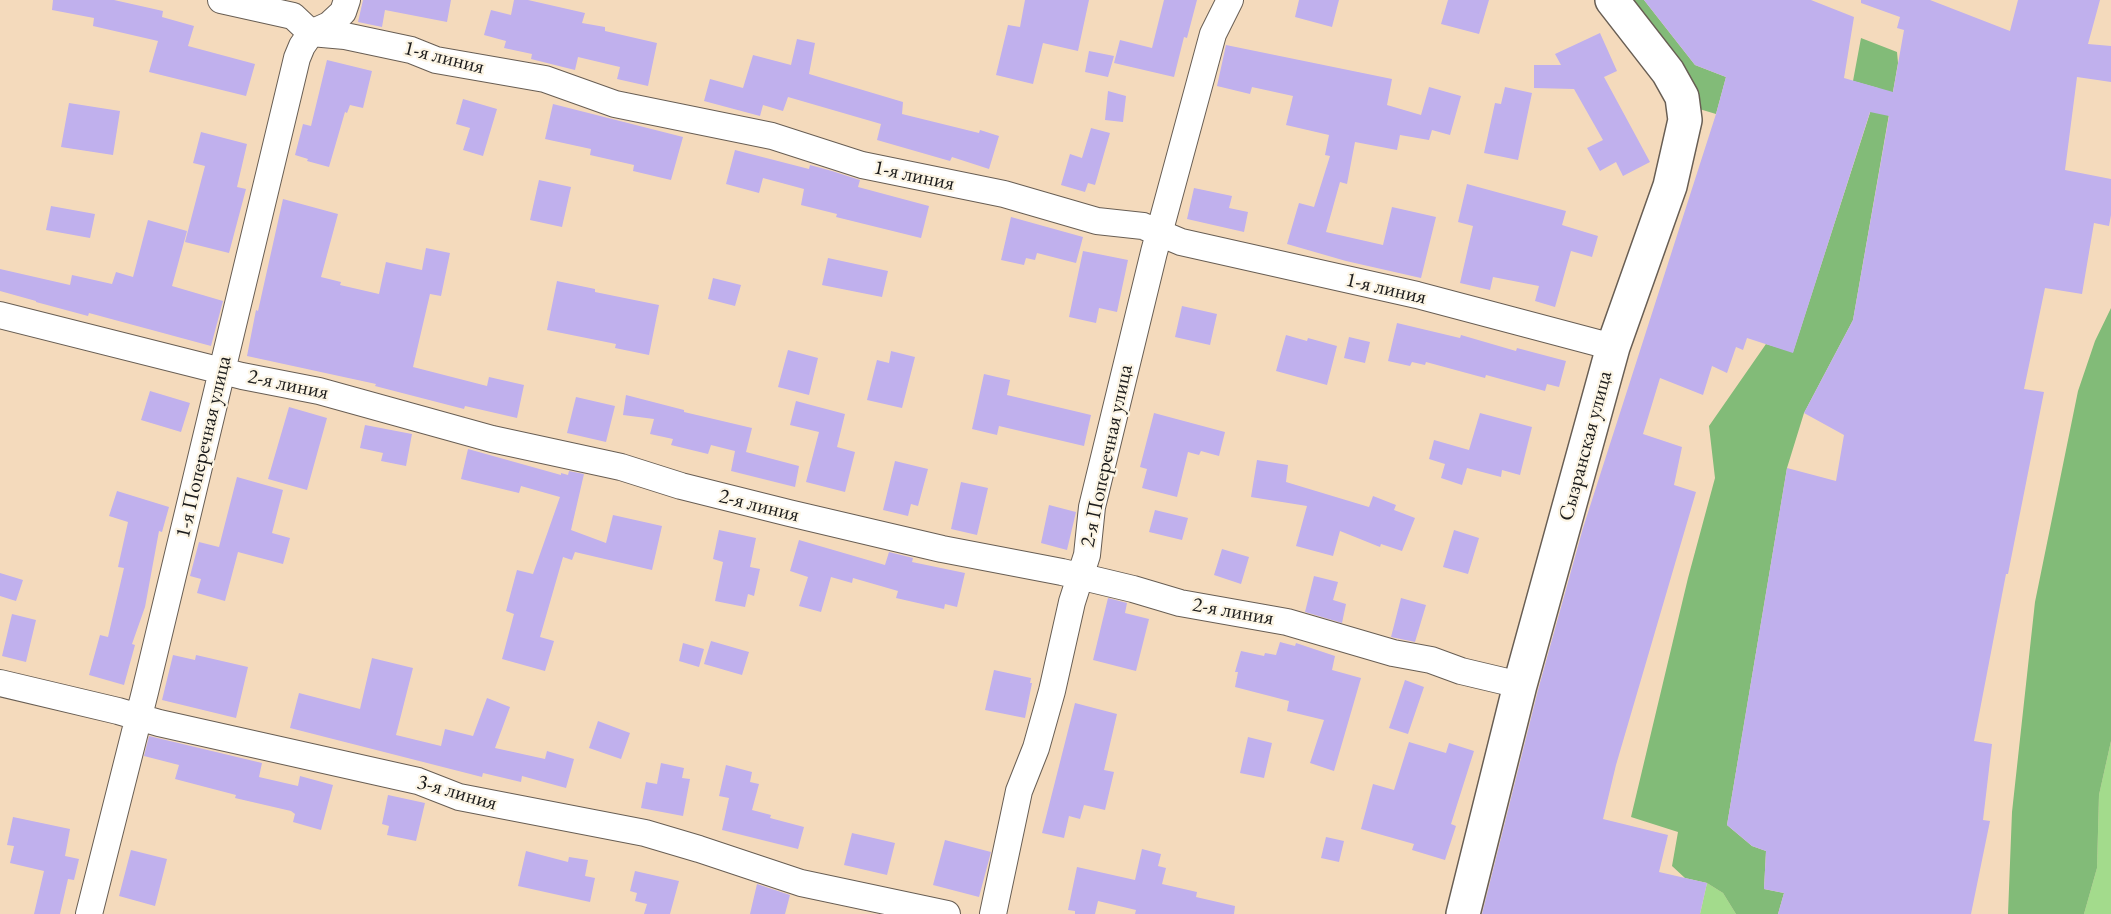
<!DOCTYPE html>
<html>
<head>
<meta charset="utf-8">
<style>
	body { margin:0 }
	canvas { display:block; background:#f4dabc }
</style>
</head>
<body>
<canvas width="2111" height="914"></canvas>
<script>
const g = document.querySelector('canvas').getContext('2d');
g.lineJoin = 'round';
function paint(path, color) {
  g.fillStyle = color;
  g.fill(path, 'evenodd');
}
function shape(rows) {
  const path = new Path2D();
  for (const r of rows) {
    path.moveTo(r[0], r[1]);
    for (let i = 2; i < r.length; i += 2) path.lineTo(r[i], r[i + 1]);
  }
  return path;
}
function strokePath(path, color, width, dash) {
  g.strokeStyle = color;
  g.lineWidth = width;
  g.lineCap = dash ? 'butt' : 'round';
  g.setLineDash(dash || []);
  g.stroke(path);
}
function write(font, color, halo, rows, align = 'center') {
  g.font = font + ' "EB Garamond",serif';
  g.lineWidth = 4.5;
  g.setLineDash([]);
  g.textBaseline = 'middle';
  g.strokeStyle = halo;
  g.fillStyle = color;
  for (const [text, x, y, turn = 0] of rows) {
    g.save();
    g.translate(x, y);
    g.rotate((+turn || 0) * Math.PI / 180);
    g.textAlign = isNaN(turn) ? turn : align;
    if (halo) g.strokeText(text, 0, 0);
    g.fillText(text, 0, 0);
    g.restore();
  }
}
paint(shape([
	[2111,741,2111,914,2084,914,2097,868,2099,795],
	[1707,883,1723,893,1736,914,1700,914]
]), '#a3db8c');
paint(shape([
	[1624,0,1644,0,1695,65,1726,77,1716,114,1696,108],
	[1861,38,1897,52,1898,63,1853,320,1804,413,1787,468,1727,825,1752,846,1766,851,1764,889,1784,893,1778,914,1736,914,1723,893,1707,883,1685,878,1672,866,1678,832,1631,817,1688,578,1715,478,1709,426,1766,344,1793,352,1878,88,1853,81],
	[2111,308,2111,741,2099,795,2097,868,2084,914,2008,914,2012,812,2035,602,2078,391,2095,341]
]), '#82bb78');
paint(shape([
	[53,0,114,0,163,11,162,17,194,26,188,46,255,64,246,96,149,72,158,41,93,26,94,18,52,10],
	[363,0,451,0,447,22,385,10,382,27,358,22],
	[514,0,528,0,585,13,582,23,605,27,605,31,657,43,648,86,617,79,620,67,578,57,575,70,531,59,532,54,504,48,506,41,484,35,491,10,511,15],
	[1025,0,1089,0,1078,51,1043,43,1033,84,996,75,1008,25,1020,27],
	[1164,0,1197,0,1187,38,1184,37,1174,77,1114,63,1120,40,1152,48],
	[1299,0,1339,0,1332,27,1295,17],
	[1448,0,1489,0,1479,34,1441,24],
	[1644,0,1811,0,1854,17,1844,78,1893,92,1904,30,1897,28,1900,17,1861,3,1861,0,1930,0,2010,31,2018,0,2100,0,2088,44,2111,46,2111,82,2077,77,2065,170,2111,179,2111,215,2109,226,2094,223,2082,294,2045,288,2024,389,2044,392,2008,574,2006,574,1974,741,1992,744,1983,820,1990,821,1971,914,1778,914,1784,893,1764,889,1766,851,1752,846,1727,825,1787,468,1836,481,1844,435,1804,413,1853,320,1889,116,1870,112,1793,353,1747,338,1743,350,1736,347,1727,373,1712,366,1703,395,1660,378,1643,434,1682,447,1674,485,1696,492,1616,765,1603,819,1668,835,1659,872,1707,883,1700,914,1482,914,1538,690,1583,528,1716,114,1726,77,1695,65],
	[1600,33,1617,71,1604,77,1650,162,1623,176,1616,162,1600,171,1587,148,1603,140,1574,89,1534,88,1534,65,1561,65,1555,54],
	[797,39,815,43,809,74,903,102,902,114,979,133,980,130,999,136,989,169,952,157,950,161,877,140,881,124,788,97,783,111,763,105,760,116,704,101,710,79,743,88,753,55,791,65],
	[1226,45,1392,79,1387,105,1421,115,1429,87,1461,96,1450,135,1432,130,1429,140,1400,135,1397,150,1355,142,1347,184,1340,182,1326,232,1383,245,1392,207,1436,217,1421,278,1346,261,1287,244,1299,203,1314,207,1330,156,1325,155,1329,135,1286,125,1293,96,1252,87,1250,94,1217,86],
	[1089,51,1114,56,1108,77,1085,72],
	[327,60,372,71,363,108,350,105,347,113,345,112,329,167,307,161,308,159,295,155,303,124,311,126],
	[1505,87,1532,93,1518,160,1484,153,1495,103,1501,104],
	[1108,91,1126,96,1123,122,1105,120],
	[463,99,497,109,483,156,463,150,470,128,456,124],
	[69,103,120,111,113,155,61,147],
	[553,104,683,137,671,180,633,171,634,165,590,155,591,149,545,139],
	[1091,128,1110,133,1095,185,1088,183,1085,192,1061,185,1070,154,1082,158],
	[201,132,247,144,237,187,246,189,229,253,185,242,205,166,193,163],
	[735,150,809,169,810,165,832,171,860,180,858,187,929,206,921,238,836,217,837,214,801,205,804,189,763,178,759,193,726,184],
	[539,180,571,187,562,227,530,220],
	[1467,184,1566,211,1562,225,1598,236,1592,257,1571,251,1555,307,1535,301,1539,286,1493,277,1490,290,1460,283,1473,226,1458,222],
	[1194,188,1232,196,1229,208,1248,212,1244,232,1187,219],
	[283,199,338,214,321,277,341,282,340,285,379,294,386,262,422,270,426,248,450,253,441,296,430,294,413,367,487,386,489,377,524,385,517,418,465,406,464,409,375,386,376,384,247,356,256,310,258,311],
	[51,206,95,214,90,238,46,230],
	[1011,217,1083,237,1076,263,1037,253,1035,260,1026,258,1024,265,1001,260],
	[148,220,187,231,172,286,223,301,211,346,89,313,88,316,36,302,36,301,0,291,0,269,70,285,72,275,112,284,116,272,133,277],
	[1083,251,1128,260,1117,312,1099,308,1096,323,1069,317],
	[828,258,888,271,882,297,822,285],
	[713,278,741,285,735,306,708,299],
	[557,281,595,289,595,292,659,305,649,355,615,348,616,344,547,330],
	[1182,306,1217,314,1210,345,1175,337],
	[1397,323,1460,338,1461,335,1516,351,1517,348,1566,361,1559,387,1547,384,1545,391,1486,375,1485,378,1426,362,1425,365,1412,362,1410,366,1388,361],
	[1286,335,1307,341,1308,338,1337,346,1327,385,1276,371],
	[1349,337,1370,342,1365,363,1344,358],
	[788,350,818,358,809,395,778,387],
	[891,351,915,357,902,408,867,400,877,360,889,363],
	[984,374,1010,380,1007,395,1091,415,1084,446,999,426,997,435,972,429],
	[150,391,190,403,181,432,141,420],
	[626,395,684,410,684,412,752,428,746,452,799,466,795,487,731,471,735,451,711,445,708,454,671,445,673,439,650,434,654,419,623,415],
	[576,397,615,406,606,442,567,433],
	[796,401,845,414,837,447,855,452,845,492,806,482,819,432,790,425],
	[289,407,327,418,307,490,268,479],
	[1154,413,1225,432,1219,456,1201,451,1199,455,1188,452,1177,497,1142,488,1147,469,1140,467],
	[1480,413,1532,427,1520,475,1502,470,1501,477,1467,468,1462,485,1441,478,1445,464,1429,459,1434,440,1469,450],
	[365,425,412,434,406,466,381,461,383,453,360,448],
	[468,449,561,475,561,473,568,475,569,471,584,474,571,530,606,543,613,515,662,526,652,570,575,552,572,560,563,557,540,637,554,641,545,671,502,659,514,614,506,611,517,570,533,574,560,497,521,486,519,493,461,479],
	[1257,460,1288,465,1286,482,1369,507,1373,496,1396,505,1394,510,1415,518,1402,551,1381,544,1380,547,1340,531,1333,556,1296,546,1307,506,1251,497],
	[895,461,928,469,918,506,911,504,908,516,883,510],
	[237,477,283,490,272,533,290,538,283,564,238,552,225,601,197,593,201,579,190,576,199,542,219,547],
	[961,482,988,488,977,535,951,529],
	[117,491,169,507,162,532,159,531,145,607,132,644,135,645,124,685,89,675,100,635,108,637,124,568,118,567,128,522,109,516],
	[1049,505,1076,512,1067,550,1041,543],
	[1155,510,1188,518,1182,540,1149,532],
	[719,530,756,538,750,567,760,569,754,596,748,594,745,607,715,601,723,562,713,559],
	[1454,530,1479,538,1468,574,1443,567],
	[799,540,885,565,889,552,913,558,912,562,965,573,957,607,945,604,944,609,896,598,898,591,853,578,852,583,831,577,821,612,799,606,808,577,790,571],
	[1222,549,1249,557,1241,584,1214,575],
	[0,573,23,580,16,601,0,596],
	[1314,576,1338,582,1333,600,1346,604,1342,623,1305,612],
	[1108,598,1127,603,1125,613,1149,619,1136,671,1093,660],
	[1401,598,1426,605,1415,642,1391,637],
	[12,614,36,620,26,662,2,656],
	[711,641,749,652,742,675,704,664],
	[1280,642,1295,646,1296,643,1335,656,1332,670,1361,678,1334,771,1310,763,1324,720,1287,711,1289,701,1235,687,1238,672,1235,672,1241,651,1264,656,1265,653,1276,655],
	[683,643,704,649,699,667,679,661],
	[173,655,195,660,196,655,248,667,236,718,162,700],
	[372,658,413,668,396,735,441,746,445,729,473,736,487,698,510,707,495,748,545,759,547,751,574,759,566,788,522,776,521,782,483,773,482,777,290,728,299,693,360,709],
	[994,670,1031,678,1030,683,1032,683,1025,718,985,710],
	[1405,680,1424,687,1408,734,1389,728],
	[1075,703,1117,714,1104,770,1114,772,1105,810,1084,805,1080,819,1069,816,1064,838,1042,833],
	[598,721,630,733,621,759,589,748],
	[149,736,262,763,259,777,298,786,300,776,333,785,321,830,293,822,295,814,291,811,235,798,236,795,175,779,179,765,144,756],
	[1248,737,1272,743,1264,778,1240,773],
	[1409,742,1446,753,1449,743,1474,751,1451,824,1456,826,1445,860,1412,850,1414,844,1361,829,1373,784,1394,790],
	[661,763,684,768,682,778,690,779,683,816,641,808,646,782,657,784],
	[726,765,752,772,750,782,759,784,752,810,771,815,770,818,804,827,798,849,722,830,729,798,719,796],
	[388,795,425,803,416,841,387,835,389,826,382,824],
	[13,817,70,829,65,856,79,859,74,880,68,879,60,914,34,914,44,871,10,863,14,846,7,845],
	[852,833,895,843,887,875,844,865],
	[1326,837,1344,841,1339,862,1321,858],
	[945,840,991,852,979,897,933,885],
	[1142,849,1161,854,1158,866,1166,868,1162,884,1197,892,1196,897,1235,906,1234,914,1135,914,1136,910,1098,901,1095,914,1075,914,1075,911,1068,910,1077,867,1135,880],
	[131,850,167,859,155,906,119,896],
	[526,851,568,862,569,857,588,860,585,876,595,878,590,902,518,886],
	[635,871,679,881,670,914,644,914,647,904,635,901,637,893,630,891],
	[757,884,790,895,785,914,750,914]
]), '#c0b0ed');
const minor = shape([
	[221,0,293,16,311,33,345,36,411,50,436,60,545,79,615,104,772,136,862,165,1004,194,1097,221,1143,226,1181,242,1417,295,1613,347],
	[0,315,242,376,319,391,492,439,621,467,681,486,789,513,942,549,1062,572,1133,589,1180,603,1287,622,1393,653,1431,660,1461,671,1520,685],
	[0,683,118,711,159,723,418,781,459,797,645,833,699,849,801,883,947,914],
	[89,914,145,692,297,58,302,46,311,33,329,25,343,12,347,0],
	[993,914,1019,791,1036,748,1052,691,1072,602,1087,555,1092,507,1154,252,1213,34,1230,0]
]);
const tertiary = shape([
	[1463,914,1520,685,1613,347,1670,186,1685,120,1682,97,1668,72,1612,0]
]);
strokePath(minor, '#685e54', 28);
strokePath(tertiary, '#685e54', 36);
strokePath(minor, '#fff', 26);
strokePath(tertiary, '#fff', 33);
write('21px', '#1c1c1c', '#fcf5e5', [
	["1-я линия",444,58,14],
	["1-я линия",914,176,12],
	["1-я линия",1386,289,13],
	["2-я линия",288,385,12],
	["Сызранская улица",1586,446,-75],
	["1-я Поперечная улица",204,447,-77],
	["2-я Поперечная улица",1107,456,-78],
	["2-я линия",759,506,14],
	["2-я линия",1233,612,10],
	["3-я линия",457,793,16]
]);
</script>
</body>
</html>
